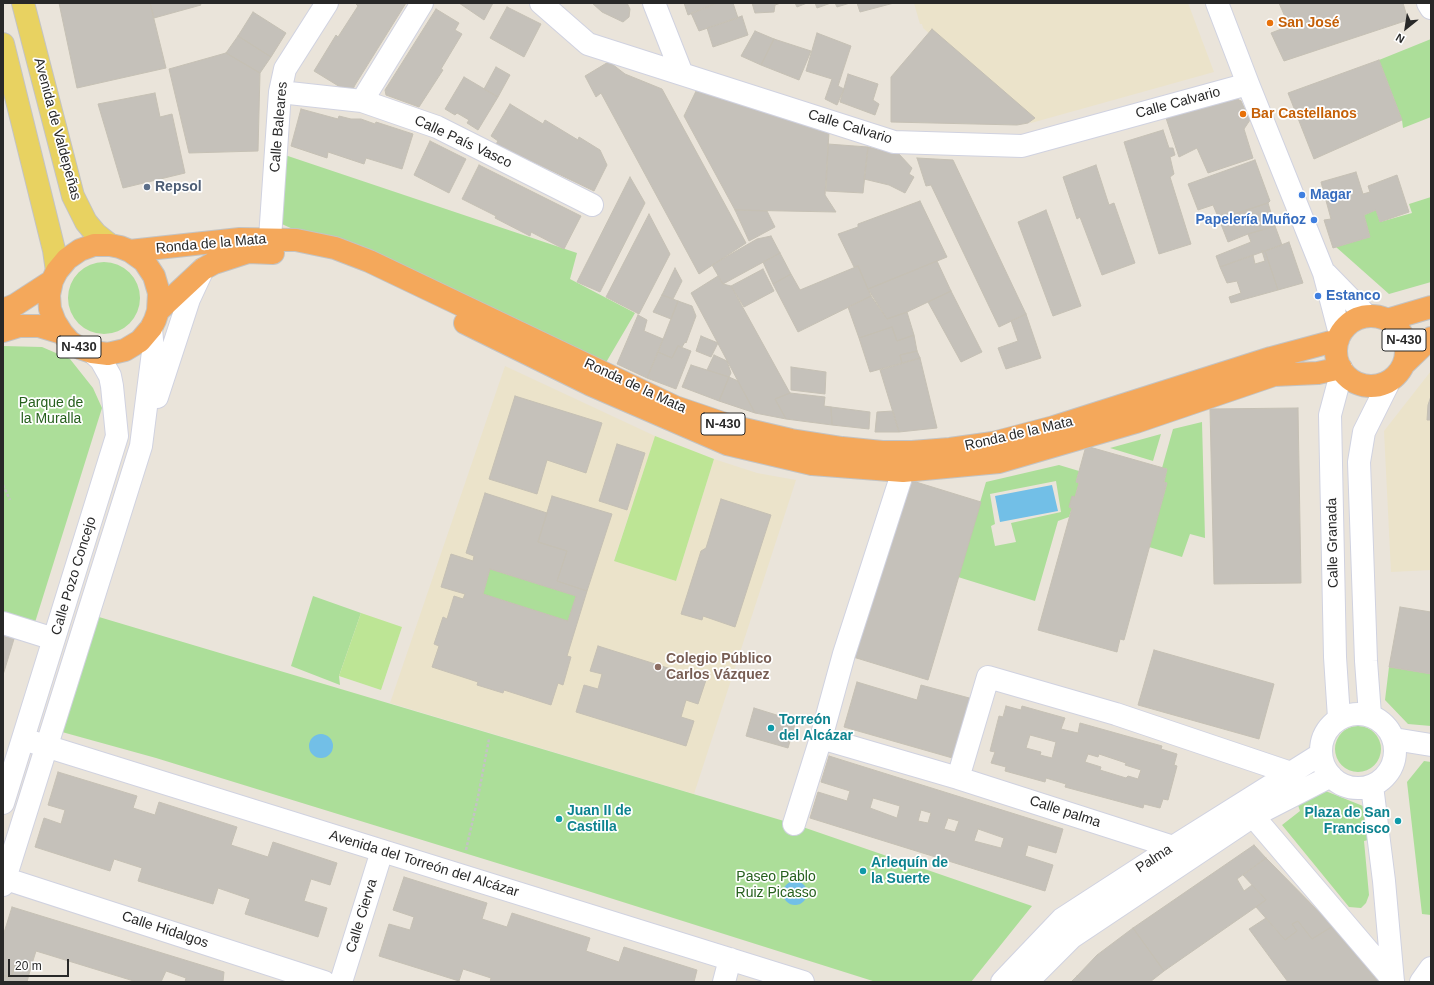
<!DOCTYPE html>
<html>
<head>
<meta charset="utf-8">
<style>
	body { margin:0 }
	#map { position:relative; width:1434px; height:985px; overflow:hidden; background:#eae4da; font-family:Arial,sans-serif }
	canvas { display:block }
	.frame { position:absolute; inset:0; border:4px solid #282828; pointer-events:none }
	.north { position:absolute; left:1386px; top:8px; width:40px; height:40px; -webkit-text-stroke:3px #fff; paint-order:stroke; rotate:210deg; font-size:11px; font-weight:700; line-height:16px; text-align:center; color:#282828 }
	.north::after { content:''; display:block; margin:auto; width:14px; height:18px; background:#282828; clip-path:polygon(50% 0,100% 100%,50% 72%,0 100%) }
	.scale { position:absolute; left:8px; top:959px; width:61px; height:18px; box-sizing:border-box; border:2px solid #282828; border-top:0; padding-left:5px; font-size:12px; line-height:14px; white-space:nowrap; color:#282828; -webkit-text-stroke:3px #fff; paint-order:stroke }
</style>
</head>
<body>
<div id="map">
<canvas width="1434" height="985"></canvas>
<div class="frame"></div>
<div class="north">N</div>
<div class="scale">20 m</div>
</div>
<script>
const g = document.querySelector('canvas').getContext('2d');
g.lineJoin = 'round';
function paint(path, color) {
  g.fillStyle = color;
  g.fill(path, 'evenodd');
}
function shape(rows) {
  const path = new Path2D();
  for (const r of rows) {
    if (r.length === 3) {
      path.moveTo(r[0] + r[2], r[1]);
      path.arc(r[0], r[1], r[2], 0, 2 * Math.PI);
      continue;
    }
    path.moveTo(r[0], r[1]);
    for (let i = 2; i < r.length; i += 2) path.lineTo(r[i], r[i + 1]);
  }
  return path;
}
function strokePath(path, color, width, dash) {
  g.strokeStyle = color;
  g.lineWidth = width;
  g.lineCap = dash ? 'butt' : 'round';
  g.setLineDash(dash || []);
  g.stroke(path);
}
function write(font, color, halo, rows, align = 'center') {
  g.font = font + ' Arial,sans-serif';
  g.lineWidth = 3.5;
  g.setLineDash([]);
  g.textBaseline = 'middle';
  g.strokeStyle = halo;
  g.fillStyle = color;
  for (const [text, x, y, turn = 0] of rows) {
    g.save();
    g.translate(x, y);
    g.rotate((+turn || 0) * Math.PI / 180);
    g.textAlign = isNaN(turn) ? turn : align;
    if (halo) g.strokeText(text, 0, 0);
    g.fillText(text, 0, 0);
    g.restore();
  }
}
paint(shape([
	[914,3,1188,3,1214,72,1031,123,923,28,922,24,920,24],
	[505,366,655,436,614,560,676,581,714,459,757,473,796,480,694,794,390,703],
	[1431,371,1431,570,1391,572,1384,431]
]), '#ebe3ca');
paint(shape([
	[1431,39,1431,117,1403,128,1402,120,1379,60],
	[276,152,577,253,570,279,635,313,601,371,271,219],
	[1431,197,1431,282,1389,294,1336,247,1370,237,1364,215,1376,210,1380,222,1412,213,1409,204],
	[104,298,36],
	[3,346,42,347,70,359,93,388,102,408,32,632,3,619],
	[1202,422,1205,538,1190,534,1182,557,1149,547,1167,483,1164,482,1167,469,1162,468,1173,429],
	[1161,434,1153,461,1110,448],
	[1059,465,1079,471,1076,482,1079,483,1075,497,1069,507,1072,508,1069,517,1058,521,1035,601,958,577,986,482],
	[1056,481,1061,512,1011,523,1016,542,995,546,991,526,995,524,990,494],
	[490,569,576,596,568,621,483,594],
	[313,596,361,613,339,676,340,685,291,666],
	[99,617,794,824,1032,906,971,982,876,982,591,892,156,758,62,732],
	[1389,667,1431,674,1431,726,1408,724,1385,700],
	[1358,749,23],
	[1424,761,1431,762,1431,915,1422,914,1407,782],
	[1323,790,1363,806,1368,840,1364,841,1369,895,1366,903,1361,908,1349,907,1282,825,1300,811,1298,805]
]), '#acde99');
paint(shape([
	[655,436,714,459,676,581,614,561],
	[361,613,402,627,381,690,339,676]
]), '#bde595');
paint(shape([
	[1052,485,1058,511,1000,522,995,496],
	[321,746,12],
	[795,893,12]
]), '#72bfe7');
const building = shape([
	[59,3,150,3,166,68,77,88,59,3],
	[150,3,200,3,201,5,154,18,150,3],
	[356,3,406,3,355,85,353,89,345,90,314,71,336,35,338,37,358,6,356,4,356,3],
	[459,3,493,3,484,20,459,3],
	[592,3,627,3,630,9,629,17,623,22,602,12,592,3],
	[684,3,717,3,688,15,684,3],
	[717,3,733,3,738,18,699,31,691,13,717,3],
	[752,3,781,3,775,5,774,12,755,13,752,3],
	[795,3,807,3,797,7,795,3],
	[815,3,831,3,817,8,815,3],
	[835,3,850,3,837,7,835,3],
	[857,3,894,3,860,12,857,3],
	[1279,3,1403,3,1408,20,1284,61,1271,33,1289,26,1279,3],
	[507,7,541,24,524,57,490,38,507,7],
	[436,9,459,23,455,30,462,34,441,69,443,70,419,107,386,95,385,90,436,9],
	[253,12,286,33,271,57,238,36,253,12],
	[742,16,748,35,713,47,707,28,742,16],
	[932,29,1035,118,1028,123,1017,125,891,122,891,77,932,29],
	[755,31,774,39,761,65,741,56,755,31],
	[817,33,851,46,838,86,844,89,837,105,825,99,832,79,806,71,817,33],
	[238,36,271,57,260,73,226,53,238,36],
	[774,39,811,51,799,80,761,65,774,39],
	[226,53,260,73,258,151,189,153,169,69,226,53],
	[1379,60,1402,120,1314,159,1288,93,1379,60],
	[610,61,612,64,625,74,662,89,746,243,699,274,601,93,596,97,585,76,610,61],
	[496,67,510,75,498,97,484,89,496,67],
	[848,74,878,84,873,100,879,104,875,115,840,102,848,74],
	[464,77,498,97,478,130,467,123,469,120,457,113,455,115,445,109,464,77],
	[698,87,829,132,825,195,836,212,735,210,684,116,698,87],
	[155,93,160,117,172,114,185,173,123,188,98,104,155,93],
	[1235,98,1241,101,1250,120,1244,129,1253,158,1208,173,1197,148,1179,157,1166,118,1235,98],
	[510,104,543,124,545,120,578,140,579,137,600,150,607,165,594,191,496,144,498,141,491,136,510,104],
	[301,109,338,119,339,116,351,119,361,119,375,124,376,122,413,134,402,169,366,158,364,164,328,152,327,158,291,146,301,109],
	[1163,130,1169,148,1173,148,1175,155,1170,157,1174,174,1170,177,1191,244,1159,254,1124,142,1163,130],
	[430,141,466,159,449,193,414,175,430,141],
	[828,144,868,147,863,193,826,191,828,144],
	[868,147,899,154,912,168,909,174,914,177,905,193,889,185,864,179,868,147],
	[917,158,953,160,1026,314,999,327,931,185,926,186,917,158],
	[1255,160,1270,201,1268,203,1219,219,1213,205,1198,210,1188,184,1255,160],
	[479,165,581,216,564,249,531,232,530,236,495,218,496,216,462,199,479,165],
	[1096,165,1109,205,1114,203,1135,263,1102,275,1080,217,1077,219,1063,177,1096,165],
	[1356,172,1363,194,1370,192,1368,186,1397,175,1409,212,1380,222,1376,210,1364,215,1370,237,1333,248,1324,220,1331,219,1321,182,1356,172],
	[630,177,645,203,600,292,577,282,630,177],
	[920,201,947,257,868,289,858,266,854,267,838,234,858,227,858,224,920,201],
	[1268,203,1275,226,1248,234,1228,242,1219,219,1268,203],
	[735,210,767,211,775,227,749,241,735,210],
	[1046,210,1081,306,1053,316,1018,222,1046,210],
	[649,214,670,254,639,314,606,297,649,214],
	[1275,226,1282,245,1220,267,1216,256,1251,242,1248,234,1275,226],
	[771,236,780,253,723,284,712,265,757,239,771,236],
	[1289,242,1303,283,1278,290,1265,251,1289,242],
	[1262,251,1265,251,1278,290,1231,303,1229,297,1241,293,1237,281,1227,283,1220,267,1253,255,1255,264,1265,261,1262,251],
	[780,253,791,274,773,284,763,262,780,253],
	[937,261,951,291,907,312,887,319,868,289,937,261],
	[858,266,871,296,798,332,773,284,791,274,800,290,858,266],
	[675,268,682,281,673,299,662,295,675,268],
	[763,269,774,291,744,307,731,286,763,269],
	[718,276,723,284,731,286,790,393,775,399,786,419,755,413,691,293,718,276],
	[951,291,982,352,961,362,928,302,951,291],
	[662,295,678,301,671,319,653,312,662,295],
	[871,296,887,319,907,312,914,335,897,341,892,327,859,338,848,307,871,296],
	[678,301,692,306,696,316,686,343,685,342,682,347,678,346,672,358,658,352,678,301],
	[1026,314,1041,358,1006,369,998,348,1018,341,1011,321,1026,314],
	[638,315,647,320,644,331,663,339,647,378,617,364,638,315],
	[892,327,897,341,914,335,917,351,900,355,902,363,870,372,859,338,892,327],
	[701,336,718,343,711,357,696,351,701,336],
	[678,346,691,351,676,389,647,378,658,352,672,358,678,346],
	[917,351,920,358,902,363,900,355,917,351],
	[714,355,727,361,731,373,729,377,707,370,714,355],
	[920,358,937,428,899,432,880,370,920,358],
	[691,365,729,377,719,401,682,387,691,365],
	[791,367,826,372,825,394,791,390,791,367],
	[729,377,738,381,755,413,719,401,729,377],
	[790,393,825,397,824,406,831,407,832,425,786,419,775,399,790,393],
	[515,396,602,423,586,473,547,460,537,494,489,479,515,396],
	[1431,396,1431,420,1427,420,1428,405,1431,396],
	[831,407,870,412,869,429,832,425,831,407],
	[1298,408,1301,583,1214,584,1210,409,1298,408],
	[893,411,899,432,875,432,877,412,893,411],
	[617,444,645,453,627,510,599,501,617,444],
	[1086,446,1167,469,1164,482,1167,483,1124,640,1120,639,1117,652,1038,630,1072,508,1069,507,1072,496,1075,497,1079,483,1076,482,1086,446],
	[903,478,981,502,928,680,850,656,903,478],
	[485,493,547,513,538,542,567,551,557,581,587,591,567,656,571,657,563,685,558,683,551,705,504,690,503,693,477,685,478,682,432,667,439,646,434,644,443,617,447,619,454,596,463,599,465,594,441,587,451,554,473,561,474,556,466,553,485,493],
	[490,569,576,596,568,621,483,594,490,569],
	[552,496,612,514,587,591,557,581,567,551,538,542,552,496],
	[721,499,771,515,735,627,703,616,702,620,681,614,701,551,706,548,721,499],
	[1400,607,1431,612,1431,674,1389,667,1400,607],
	[3,636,14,639,3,675,3,636],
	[598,646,706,680,698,704,686,700,681,717,694,721,686,746,576,712,584,685,598,689,602,674,590,671,598,646],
	[1154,650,1274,684,1259,739,1138,705,1154,650],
	[857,682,917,700,921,685,973,699,956,759,844,727,857,682],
	[1006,706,1021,710,1022,706,1065,718,1061,729,1078,733,1080,723,1162,746,1161,749,1177,754,1174,765,1177,766,1168,800,1163,799,1160,808,1144,804,1143,808,1065,787,1066,784,1046,778,1045,782,1005,771,1006,767,991,763,995,752,990,751,999,716,1003,717,1006,706],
	[1030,735,1056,742,1052,758,1040,755,1041,752,1026,748,1030,735],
	[1088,754,1098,757,1099,754,1126,763,1125,765,1141,770,1138,779,1128,776,1126,778,1100,770,1101,767,1085,762,1088,754],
	[754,708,796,721,788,748,746,736,754,708],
	[829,756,1063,829,1056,853,1028,845,1025,856,1053,865,1045,891,810,818,818,792,847,801,850,791,821,782,829,756],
	[873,798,900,806,897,818,870,808,873,798],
	[921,810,931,813,928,823,918,821,921,810],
	[948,818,959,821,955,832,944,829,948,818],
	[978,829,1004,838,1001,848,974,841,978,829],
	[58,772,137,796,133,808,155,815,159,802,237,827,231,845,268,857,273,842,337,863,330,885,311,879,304,901,327,908,318,937,245,914,250,899,218,888,213,904,138,881,142,868,114,859,110,871,35,847,44,818,61,824,65,810,48,805,58,772],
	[1254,845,1266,858,1237,879,1244,891,1252,885,1266,900,1164,971,1133,928,1254,845],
	[1266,858,1333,926,1312,939,1298,921,1292,924,1297,931,1285,940,1256,907,1266,900,1243,875,1266,858],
	[404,877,487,903,482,919,507,927,512,913,590,938,586,951,619,962,624,947,697,970,694,982,490,982,491,978,463,969,459,981,379,956,389,924,410,930,414,917,393,910,404,877],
	[12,907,224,972,223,982,185,982,186,978,166,971,161,982,137,982,36,951,31,967,16,962,11,978,3,975,3,936,12,907],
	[1266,918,1285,940,1297,931,1292,924,1298,921,1312,939,1333,926,1379,982,1288,982,1249,929,1266,918],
	[1133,928,1164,971,1150,982,1083,982,1077,976,1097,955,1133,928],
	[16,962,31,967,27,982,3,982,3,975,11,978,16,962],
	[1077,976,1083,982,1071,982,1077,976]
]);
paint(building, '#c5c1ba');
strokePath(building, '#c5c0b4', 1);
const minor = shape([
	[541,3,588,44,894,142,1022,146,1248,84],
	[654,3,682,74],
	[1217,3,1248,84,1324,273,1340,334],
	[1428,3,1431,8],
	[280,92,362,101,437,127,592,205],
	[362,101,422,3],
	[270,238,280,92,285,69,327,3],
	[1326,274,1367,316],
	[157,397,189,299,203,269],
	[3,623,54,639],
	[1358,751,37],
	[1370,715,1366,661,1359,462,1364,432,1389,382],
	[1339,718,1335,657,1330,415,1342,370],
	[821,738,958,778,988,677,1116,714,1291,773],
	[23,739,803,982],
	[1394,739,1431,745],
	[958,778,1173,847],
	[1372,786,1384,881,1393,982],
	[3,803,117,436,112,386,110,376,101,360,92,352],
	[1253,816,1393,980],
	[794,824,821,738,844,654,903,471],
	[3,878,324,982],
	[3,885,141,446,153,352,151,328],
	[341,982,382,851],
	[724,982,730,959],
	[1002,982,1062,919,1173,847,1321,754],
	[1027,982,1072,937,1253,816,1331,776],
	[1421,982,1431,968]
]);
const major = shape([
	[23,3,73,196,86,222,96,234,110,245],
	[3,44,54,250,57,271]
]);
const highway = shape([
	[130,251,144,261,154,276,159,293,158,311,155,320,151,328,140,341,125,350,108,354,92,352,80,348,70,342,62,333,55,322,50,309,49,295,52,281,57,271,67,259,80,250,94,245,110,245,120,247,130,251,240,239,296,240,335,248,369,261,675,407,731,426,791,440,842,448,882,452,912,452,950,449,993,443,1054,427,1271,358,1338,340],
	[3,310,15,305,52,281],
	[158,311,203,269,214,263,248,252,273,253],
	[1371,351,35],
	[1387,320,1431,307],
	[465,323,591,385,727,444,812,464,903,471,999,462,1136,422,1274,375,1318,373,1341,368],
	[3,331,19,326,39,326,62,333],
	[1405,363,1431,338]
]);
strokePath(minor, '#d0d2e0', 24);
strokePath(major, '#c3c3c3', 24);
strokePath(highway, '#c3c3c3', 24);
strokePath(shape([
	[3,485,10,500],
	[466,850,478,797,489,739]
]), '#c3c3c3', 2.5, [3, 2]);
strokePath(minor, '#fff', 22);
strokePath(major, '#e8d261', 22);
strokePath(highway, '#f4a85b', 22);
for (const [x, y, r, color] of [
	[1270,23,4,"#e8710a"],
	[1243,114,4,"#e8710a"],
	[147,187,4,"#5c6f8a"],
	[1302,195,4,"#3f7fe0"],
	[1314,220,4,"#3f7fe0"],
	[1318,296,4,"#3f7fe0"],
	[658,667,4,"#8d6e63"],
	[771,728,4,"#0f9aa8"],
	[559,819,4,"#0f9aa8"],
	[1398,821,4,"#0f9aa8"],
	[863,871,4,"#0f9aa8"]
]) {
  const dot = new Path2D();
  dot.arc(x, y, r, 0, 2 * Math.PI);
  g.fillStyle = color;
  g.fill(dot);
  strokePath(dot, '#fff', 1.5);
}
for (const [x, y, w] of [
	[1404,340,44],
	[79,347,44],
	[723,424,44]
]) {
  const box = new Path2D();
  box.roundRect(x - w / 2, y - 11, w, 22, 3);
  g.fillStyle = '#fff';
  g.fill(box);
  strokePath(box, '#282828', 1);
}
write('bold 13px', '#282828', null, [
	["N-430",1404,340],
	["N-430",79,347],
	["N-430",723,424]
]);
write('bold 14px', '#c56008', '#fff', [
	["San José",1278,23],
	["Bar Castellanos",1251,114]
], 'left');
write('14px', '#282828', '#fff', [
	["Calle Calvario",1178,103,-15],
	["Calle Baleares",279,127,-85],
	["Calle Calvario",850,127,17],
	["Avenida de Valdepeñas",57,129,75],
	["Calle País Vasco",463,142,25],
	["Ronda de la Mata",211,244,-5],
	["Ronda de la Mata",635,386,25],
	["Ronda de la Mata",1019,434,-13],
	["Calle Granada",1333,543,-91],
	["Calle Pozo Concejo",74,576,-73],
	["Calle palma",1065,812,18],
	["Palma",1154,859,-33],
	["Avenida del Torreón del Alcázar",424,864,17],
	["Calle Cierva",362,916,-73],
	["Calle Hidalgos",165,930,18]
]);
write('bold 14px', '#4e5e75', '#fff', [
	["Repsol",155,187]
], 'left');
write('bold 14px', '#366cbe', '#fff', [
	["Magar",1310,195],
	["Papelería Muñoz",1306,220,"right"],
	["Estanco",1326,296]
], 'left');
write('14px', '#26601d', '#fff', [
	["Parque de",51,403],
	["la Muralla",51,419],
	["Paseo Pablo",776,877],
	["Ruiz Picasso",776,893]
]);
write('bold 14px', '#785e54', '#fff', [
	["Colegio Público",666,659],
	["Carlos Vázquez",666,675]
], 'left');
write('bold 14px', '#0d838f', '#fff', [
	["Torreón",779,720],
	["del Alcázar",779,736],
	["Juan II de",567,811],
	["Castilla",567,827],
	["Plaza de San",1390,813,"right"],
	["Francisco",1390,829,"right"],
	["Arlequín de",871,863],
	["la Suerte",871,879]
], 'left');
</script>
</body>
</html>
